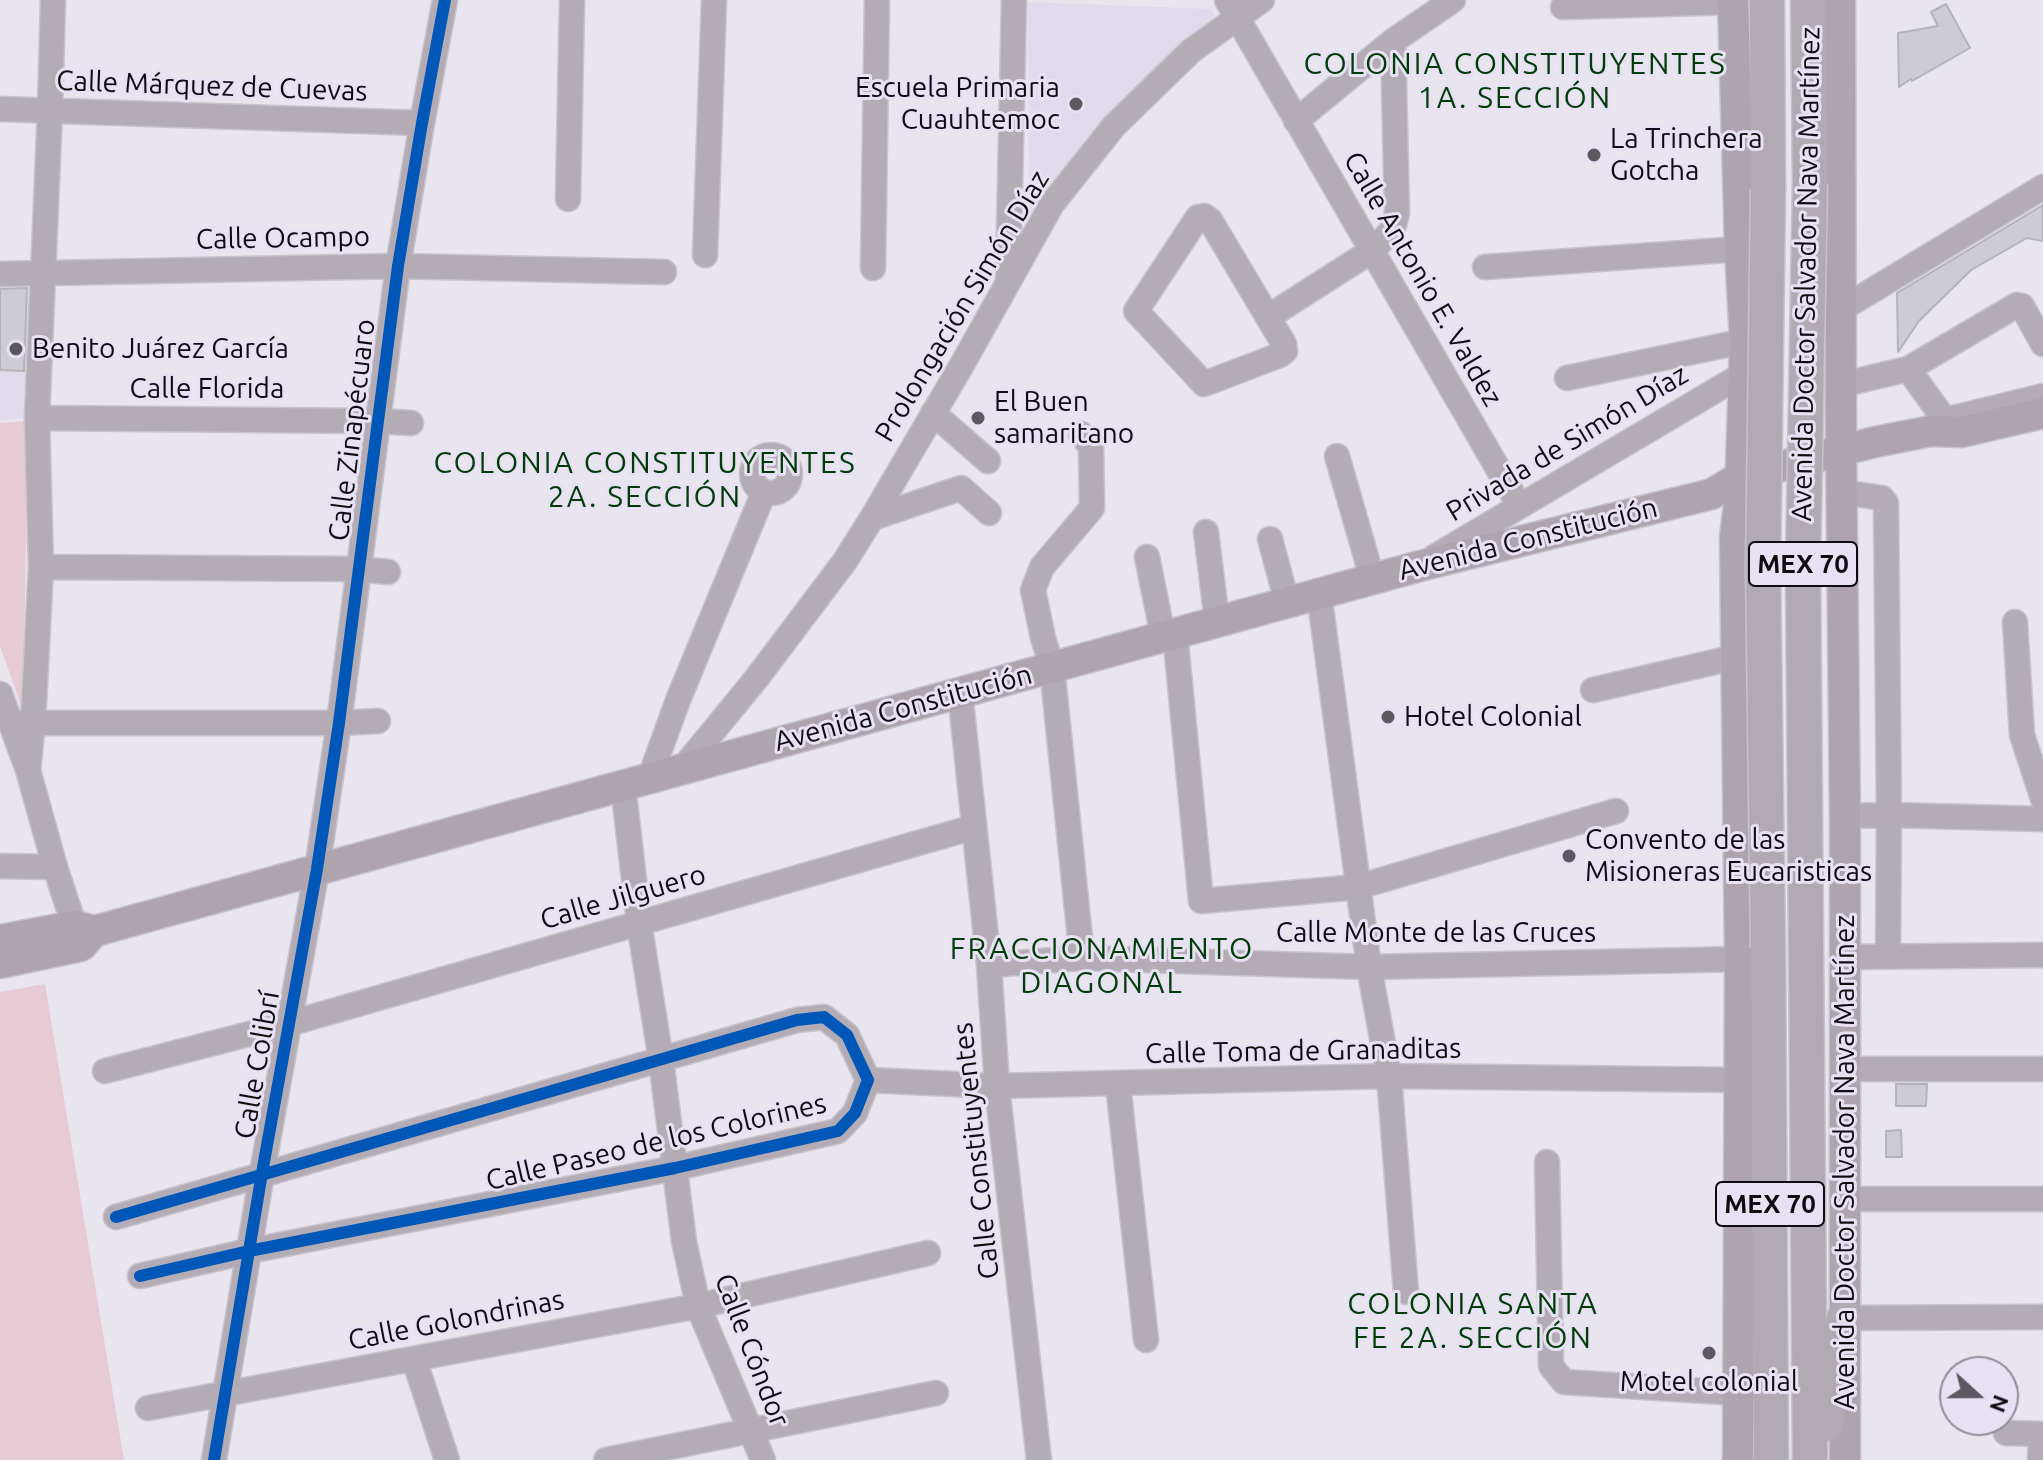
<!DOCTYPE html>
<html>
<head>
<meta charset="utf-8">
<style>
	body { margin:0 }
	#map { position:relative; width:2043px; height:1460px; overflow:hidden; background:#e9e5ef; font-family:Ubuntu,sans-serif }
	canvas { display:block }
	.north { position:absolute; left:1939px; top:1356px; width:80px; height:80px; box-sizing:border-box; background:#e8e1f3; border:2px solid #918c99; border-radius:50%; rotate:111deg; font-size:22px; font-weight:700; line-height:32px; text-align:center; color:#0e0c11 }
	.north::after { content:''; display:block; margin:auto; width:28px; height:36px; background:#5b585f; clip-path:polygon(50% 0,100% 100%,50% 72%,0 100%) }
</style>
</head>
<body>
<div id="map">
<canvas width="2043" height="1460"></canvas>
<div class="north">N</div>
</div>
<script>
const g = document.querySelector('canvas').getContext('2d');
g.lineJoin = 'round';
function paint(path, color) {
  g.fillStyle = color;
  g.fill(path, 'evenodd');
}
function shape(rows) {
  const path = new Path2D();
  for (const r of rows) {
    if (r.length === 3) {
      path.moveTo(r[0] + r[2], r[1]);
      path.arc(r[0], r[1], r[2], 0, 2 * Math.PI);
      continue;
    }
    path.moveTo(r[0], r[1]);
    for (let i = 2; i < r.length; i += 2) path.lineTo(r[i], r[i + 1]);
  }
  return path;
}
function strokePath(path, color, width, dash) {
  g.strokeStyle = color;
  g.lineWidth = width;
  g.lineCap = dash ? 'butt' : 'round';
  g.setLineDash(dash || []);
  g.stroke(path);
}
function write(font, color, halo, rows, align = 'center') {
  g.font = font + ' Ubuntu,sans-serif';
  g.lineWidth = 6;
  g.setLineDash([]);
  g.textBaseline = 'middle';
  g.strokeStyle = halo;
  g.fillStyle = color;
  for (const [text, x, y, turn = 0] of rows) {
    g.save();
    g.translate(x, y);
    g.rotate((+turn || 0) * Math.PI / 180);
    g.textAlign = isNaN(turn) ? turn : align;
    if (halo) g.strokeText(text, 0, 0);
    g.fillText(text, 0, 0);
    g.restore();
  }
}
paint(shape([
	[1028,2,1212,9,1215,19,1161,63,1084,146,1029,221],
	[37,280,28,418,0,420,0,281]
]), '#e1daec');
paint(shape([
	[28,421,23,711,0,646,0,423],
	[45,984,124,1460,0,1460,0,992]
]), '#e6cbd4');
const building = shape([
	[1946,4,1970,48,1912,81,1911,79,1899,87,1898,33,1938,26,1931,12,1946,4],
	[2043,205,2043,241,2027,238,1971,270,1919,321,1898,352,1897,293,2043,205],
	[27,288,24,371,0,370,0,289,27,288],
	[1896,1084,1927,1084,1926,1106,1896,1106,1896,1084],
	[1901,1130,1902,1157,1886,1157,1886,1131,1901,1130]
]);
paint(building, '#cdccd4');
strokePath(building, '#b4b3ba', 2);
const minor = shape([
	[1227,0,1519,505],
	[1563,7,1733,2],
	[0,109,422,123],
	[1296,121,1393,41,1453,0],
	[568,199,572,0],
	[1204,216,1210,220,1284,344,1285,351,1280,355,1204,384,1136,311,1198,217,1204,216],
	[705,255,714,0],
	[1485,267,1740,249],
	[873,268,877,0],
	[0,274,398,266,664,272],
	[1008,278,1014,0],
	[1840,310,2043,187],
	[1268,317,1373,250,1393,229,1397,213,1393,41],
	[1908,369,1945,420,2043,396],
	[1567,378,1745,341],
	[1840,385,1908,369,2017,305,2022,306,2043,344],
	[933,413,988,461],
	[37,418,377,421,411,423],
	[1081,434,1091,447,1092,508,1042,567,1033,590,1043,638,1052,667,1082,958],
	[771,474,19],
	[1337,456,1367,560,1370,579],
	[1842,492,1882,498,1886,503,1889,815,1888,957],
	[872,518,961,488,989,513],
	[1206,532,1217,621],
	[1270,539,1287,602],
	[1147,557,1163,636],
	[1434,557,1745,373],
	[41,567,358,569,388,572],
	[1319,593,1369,967,1389,1076,1406,1292],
	[2015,622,2022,735,2043,799],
	[1175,633,1201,901,1358,887,1616,811],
	[1593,690,1736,657],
	[960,692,989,965,997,1086,1039,1460],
	[0,694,28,770,55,867,80,943],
	[11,723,339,723,378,721],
	[683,768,756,679,845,561,872,518,963,363,1052,204,1114,126,1191,51,1262,0],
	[28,770,33,723,41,567,37,418,50,109,53,0],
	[650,777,678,700,764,492],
	[623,785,639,923,661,1060,684,1241,698,1306,763,1460],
	[1845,816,1889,815,2043,819],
	[0,866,55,867],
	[1844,957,2043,955],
	[989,965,1082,958,1369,967,1740,959],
	[1845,1069,2043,1069],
	[105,1071,288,1024,974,827],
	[868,1080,997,1086,1389,1076,1740,1080],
	[1118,1084,1146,1340],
	[1547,1162,1551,1366,1564,1382,1738,1393],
	[1845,1199,2043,1199],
	[116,1217,797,1020,824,1017,847,1035,868,1080,855,1113,838,1131,675,1168,249,1251,140,1276],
	[1844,1318,2043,1317],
	[414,1359,447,1460],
	[148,1408,698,1306,928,1253],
	[2006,1433,2041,1434,2040,1460],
	[214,1460,262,1173,317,869,339,723,398,266,422,123,445,0],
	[606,1460,936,1393]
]);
const major = shape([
	[1733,0,1740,249,1745,341,1740,496,1735,537,1740,959,1738,1460],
	[1840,0,1841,442,1845,816,1845,1460],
	[0,940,75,926,95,931,1420,566,1712,494,1740,477,1875,442,1931,431,1962,432,2043,413],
	[0,963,81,946,91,935]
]);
const highway = shape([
	[1767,0,1768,189],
	[1808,0,1810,184],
	[1806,944,1810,1460],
	[1768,948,1771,1460],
	[1826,1424,1844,1318]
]);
strokePath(minor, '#c6c3cb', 27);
strokePath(major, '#c6c3cb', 33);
strokePath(highway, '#c6c3cb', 37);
strokePath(minor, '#b3acb4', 24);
strokePath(major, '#ada4ae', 30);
strokePath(highway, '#b2aab3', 34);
const highwayBridge = shape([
	[1768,189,1763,569,1768,948],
	[1806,944,1803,565,1810,184]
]);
strokePath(highwayBridge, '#c6c3cb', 37, []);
strokePath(highwayBridge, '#b2aab3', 34);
strokePath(shape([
	[116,1217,797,1020,824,1017,847,1035,868,1080,855,1113,838,1131,675,1168,249,1251,140,1276],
	[214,1460,262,1173,317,869,339,723,398,266,422,123,445,0]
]), '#0057b8', 12);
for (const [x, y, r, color] of [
	[1076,104,8,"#5b585f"],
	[1594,155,8,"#5b585f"],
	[16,349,8,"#5b585f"],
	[978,418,8,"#5b585f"],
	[1388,717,8,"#5b585f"],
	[1569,856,8,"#5b585f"],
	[1709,1353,8,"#5b585f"]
]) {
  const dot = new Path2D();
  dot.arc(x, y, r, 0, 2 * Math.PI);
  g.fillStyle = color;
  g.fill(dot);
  strokePath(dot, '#e8e1f3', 3);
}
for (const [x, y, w] of [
	[1803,564,108],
	[1770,1204,108]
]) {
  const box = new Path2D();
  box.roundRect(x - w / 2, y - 22, w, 44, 6);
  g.fillStyle = '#e8e1f3';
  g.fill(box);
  strokePath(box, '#0e0c11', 2);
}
write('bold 26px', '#0e0c11', null, [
	["MEX 70",1803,564],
	["MEX 70",1770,1204]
]);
write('28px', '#0e0c11', '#e8e1f3', [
	["Calle Márquez de Cuevas",212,86,2],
	["Calle Ocampo",283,238,-1],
	["Avenida Doctor Salvador Nava Martínez",1806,274,-89],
	["Calle Antonio E. Valdez",1423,279,60],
	["Prolongación Simón Díaz",962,306,-59],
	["Calle Florida",207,389],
	["Calle Zinapécuaro",352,430,-83],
	["Privada de Simón Díaz",1567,443,-31],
	["Avenida Constitución",1528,539,-14],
	["Avenida Constitución",903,708,-15],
	["Calle Jilguero",623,897,-16],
	["Calle Monte de las Cruces",1436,933],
	["Calle Toma de Granaditas",1303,1051,-1],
	["Calle Colibrí",257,1065,-80],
	["Calle Paseo de los Colorines",656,1142,-13],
	["Calle Constituyentes",976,1151,-96],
	["Avenida Doctor Salvador Nava Martínez",1845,1162,-90],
	["Calle Golondrinas",456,1320,-11],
	["Calle Cóndor",752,1350,69]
]);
write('28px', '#0e0c11', '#e8e1f3', [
	["Escuela Primaria",1060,88,"right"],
	["Cuauhtemoc",1060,120,"right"],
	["La Trinchera",1610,139],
	["Gotcha",1610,171],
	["Benito Juárez García",32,349],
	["El Buen",994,402],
	["samaritano",994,434],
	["Hotel Colonial",1404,717],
	["Convento de las",1585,840],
	["Misioneras Eucaristicas",1585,872],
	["Motel colonial",1709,1382,"center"]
], 'left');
g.letterSpacing = '2px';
write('30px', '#003c08', '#e8e1f3', [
	["COLONIA CONSTITUYENTES",1515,64],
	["1A. SECCIÓN",1515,98],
	["COLONIA CONSTITUYENTES",645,463],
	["2A. SECCIÓN",645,497],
	["FRACCIONAMIENTO",1102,949],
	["DIAGONAL",1102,983],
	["COLONIA SANTA",1473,1304],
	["FE 2A. SECCIÓN",1473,1338]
]);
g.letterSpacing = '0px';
</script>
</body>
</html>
